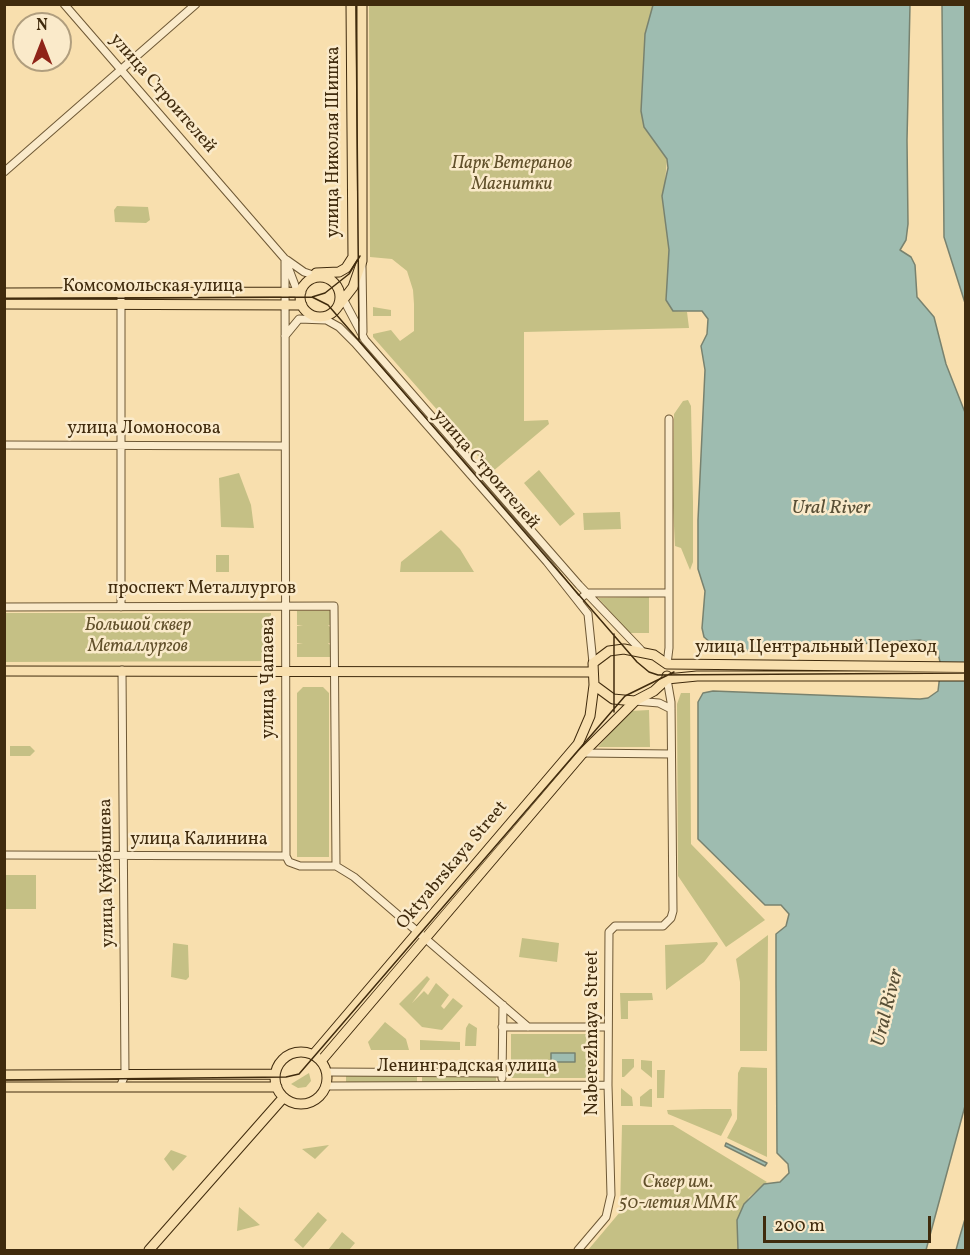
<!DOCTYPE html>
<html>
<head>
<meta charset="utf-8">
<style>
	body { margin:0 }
	#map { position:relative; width:970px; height:1255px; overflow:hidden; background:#f8dfae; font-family:Vollkorn,serif }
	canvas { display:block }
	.frame { position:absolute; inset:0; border:6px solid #402b0d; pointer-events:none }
	.north { position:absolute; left:12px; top:12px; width:60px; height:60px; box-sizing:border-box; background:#faeaca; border:2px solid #b09e7e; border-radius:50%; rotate:0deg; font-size:16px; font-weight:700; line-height:24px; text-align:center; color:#402b0d }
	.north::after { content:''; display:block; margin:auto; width:21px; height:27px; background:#8f2418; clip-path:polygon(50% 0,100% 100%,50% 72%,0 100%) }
	.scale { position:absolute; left:763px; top:1216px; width:168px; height:27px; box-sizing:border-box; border:3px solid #402b0d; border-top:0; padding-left:8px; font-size:18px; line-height:21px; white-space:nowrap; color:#402b0d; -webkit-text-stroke:4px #faeaca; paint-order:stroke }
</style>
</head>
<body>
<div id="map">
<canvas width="970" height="1255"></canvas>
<div class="frame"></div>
<div class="north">N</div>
<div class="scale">200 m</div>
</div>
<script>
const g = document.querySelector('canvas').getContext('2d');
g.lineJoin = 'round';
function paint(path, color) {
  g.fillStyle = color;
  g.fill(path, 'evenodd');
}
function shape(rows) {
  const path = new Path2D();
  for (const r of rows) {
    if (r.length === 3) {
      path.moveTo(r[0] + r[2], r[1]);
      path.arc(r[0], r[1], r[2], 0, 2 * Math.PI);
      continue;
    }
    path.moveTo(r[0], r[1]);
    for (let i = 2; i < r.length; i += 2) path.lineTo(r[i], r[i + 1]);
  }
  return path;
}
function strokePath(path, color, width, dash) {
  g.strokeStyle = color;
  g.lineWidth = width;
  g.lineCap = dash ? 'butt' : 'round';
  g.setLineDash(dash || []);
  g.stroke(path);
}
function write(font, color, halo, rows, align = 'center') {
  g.font = font + ' Vollkorn,serif';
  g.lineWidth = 5;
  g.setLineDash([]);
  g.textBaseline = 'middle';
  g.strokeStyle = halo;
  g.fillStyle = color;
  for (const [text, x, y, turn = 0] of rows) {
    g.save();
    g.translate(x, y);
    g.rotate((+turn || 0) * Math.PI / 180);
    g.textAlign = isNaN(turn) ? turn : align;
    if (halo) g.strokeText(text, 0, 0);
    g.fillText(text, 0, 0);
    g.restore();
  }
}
paint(shape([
	[369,5,653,5,645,34,641,111,644,127,667,159,663,205,669,250,668,271,673,311,687,312,689,328,524,332,524,421,548,420,549,424,492,472,373,337,373,334,391,330,400,341,414,331,414,304,413,290,407,271,392,259,370,257],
	[117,206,148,207,150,220,146,223,115,222,114,210],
	[373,307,391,310,391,316,373,316],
	[688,400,691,406,693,502,693,562,690,570,681,548,675,546,673,506,674,414,683,401],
	[539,470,575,514,560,526,524,483],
	[239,473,251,505,254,528,221,527,219,478],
	[620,512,621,529,584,530,583,513],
	[441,530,460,549,474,572,400,572,401,562],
	[216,555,229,555,229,572,216,572],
	[649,597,649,633,629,633,598,598],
	[297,611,330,611,330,625,328,625,330,627,330,643,328,643,330,645,330,657,297,657,297,644,303,644,297,643,297,626,303,626,297,625],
	[4,613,271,613,271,661,5,662],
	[303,687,323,687,329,693,329,857,297,857,297,693],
	[681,693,690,693,691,844,765,920,726,947,678,876,677,704],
	[649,710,650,747,598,747,630,711],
	[10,746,30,746,35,751,30,756,10,756],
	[4,875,36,875,36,909,5,909],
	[768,935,767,1051,740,1051,740,982,736,959],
	[522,938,559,943,557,962,519,957],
	[717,942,718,944,704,962,666,990,665,945],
	[173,943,188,945,189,977,186,980,171,977],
	[427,976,430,979,412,1003,424,991,428,995,436,983,449,995,441,1006,444,1009,453,998,463,1006,442,1030,422,1027,399,1004],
	[620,993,652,993,653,1000,628,1001,628,1019,621,1019],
	[385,1022,406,1039,409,1050,371,1050,368,1042],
	[469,1023,477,1028,476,1046,465,1046,466,1028],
	[511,1034,595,1034,595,1078,511,1078],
	[420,1040,460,1042,460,1050,420,1050],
	[622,1059,634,1059,634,1067,624,1077,622,1077],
	[641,1060,652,1061,652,1078,641,1069],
	[741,1067,767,1068,767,1157,727,1138,737,1119,738,1073],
	[657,1070,665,1070,664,1098,657,1098],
	[309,1073,311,1081,306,1087,298,1088,291,1084],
	[346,1076,417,1076,417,1082,346,1083],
	[422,1076,496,1076,496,1082,422,1082],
	[621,1088,632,1097,633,1106,621,1106],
	[650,1089,652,1089,652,1107,640,1106,640,1097],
	[704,1109,731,1109,732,1115,721,1136,668,1114,667,1110],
	[622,1125,673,1125,767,1182,749,1197,737,1221,738,1250,588,1250,620,1212],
	[329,1145,315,1159,302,1149],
	[171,1150,187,1156,173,1171,164,1159],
	[239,1207,260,1225,237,1231],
	[318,1212,327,1220,303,1248,294,1240],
	[342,1232,355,1243,349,1250,328,1250]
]), '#c5c085');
const water = shape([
	[653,5,910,5,907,140,908,224,906,240,900,250,911,257,915,265,917,297,934,317,946,364,966,415,965,1106,926,1250,738,1250,737,1220,744,1204,764,1184,780,1182,789,1173,788,1164,777,1153,776,984,776,934,786,926,789,914,781,905,765,905,698,839,698,702,703,693,713,691,920,699,928,698,938,691,941,666,936,645,920,640,748,651,723,648,712,644,704,637,702,628,705,591,698,569,698,520,705,370,701,346,707,334,708,319,702,311,673,311,666,300,669,250,662,196,668,168,667,159,644,127,641,111,645,34,653,5],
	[942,5,965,5,965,303,944,237,942,5],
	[551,1053,575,1053,575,1062,551,1062,551,1053],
	[726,1143,767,1163,765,1166,725,1146,726,1143],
	[965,1219,965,1250,956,1250,959,1239,965,1219]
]);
paint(water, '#9ebcb0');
strokePath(water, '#78826f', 1.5);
const minor = shape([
	[64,4,285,259,301,301],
	[4,172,196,4],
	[285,259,286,856,289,862,300,866,336,866,354,877,528,1027],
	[287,260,304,272,319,277],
	[362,265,363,332],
	[340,293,365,340,579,585,641,650],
	[321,317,339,327,355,343,547,562,588,614,593,663],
	[285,336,299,319,326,320],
	[4,445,284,446],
	[578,601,587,593,669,593],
	[4,607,334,606,336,866],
	[121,607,121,293],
	[667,664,669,648,669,419],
	[635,701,659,703,671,709],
	[583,753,671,754],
	[4,855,286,856],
	[502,1027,608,1027],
	[326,1072,502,1073],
	[502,1078,503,1005],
	[325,1086,608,1085],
	[120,1087,125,1075,122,670],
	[578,1250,606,1217,611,1195,608,1085,609,932,615,926,663,926,671,918,673,911,671,702,667,679]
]);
const major = shape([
	[316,273,339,272,346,268,353,257,351,4],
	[320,297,20],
	[4,293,301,292],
	[4,304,302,305],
	[336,309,353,287,362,261,362,4],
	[667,664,966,667],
	[4,671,592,672],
	[667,679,697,676,966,676],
	[594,685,613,699,635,701,654,691,667,679,667,676],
	[301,1078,26],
	[313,1055,578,744,590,716,594,685,593,663,609,651,624,649,654,655,667,664],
	[321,1061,582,754,635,701],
	[4,1075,275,1074],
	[4,1087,277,1087],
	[149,1250,283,1098]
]);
strokePath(minor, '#6e5835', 9);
strokePath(major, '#402b0d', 11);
strokePath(minor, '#faeaca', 7);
strokePath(major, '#f8dfae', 9);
strokePath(shape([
	[356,4,359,340],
	[312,297,328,305,637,662,649,672,658,675,966,673],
	[4,299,312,297,325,293,349,274,360,256],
	[614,712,614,634],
	[4,1080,286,1077,299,1074,625,696,674,672]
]), '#402b0d', 1.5);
write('18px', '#402b0d', '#faeaca', [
	["улица Строителей",162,94,49],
	["улица Николая Шишка",335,142,-90],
	["Комсомольская улица",153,288],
	["улица Ломоносова",144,430],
	["улица Строителей",485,470,49],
	["проспект Металлургов",202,590],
	["улица Центральный Переход",816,649],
	["улица Чапаева",270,678,-90],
	["улица Калинина",199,841],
	["Oktyabrskaya Street",453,866,-50],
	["улица Куйбышева",108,873,-91],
	["Naberezhnaya Street",594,1033,-90],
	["Ленинградская улица",467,1068]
]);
write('italic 18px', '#61502b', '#faeaca', [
	["Парк Ветеранов",512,165],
	["Магнитки",512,186],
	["Большой сквер",138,627],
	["Металлургов",138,648],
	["Сквер им.",678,1184],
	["50-летия ММК",678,1205]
]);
write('italic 20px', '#584f36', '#faeaca', [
	["Ural River",831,509],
	["Ural River",889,1008,-76]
]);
</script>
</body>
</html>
